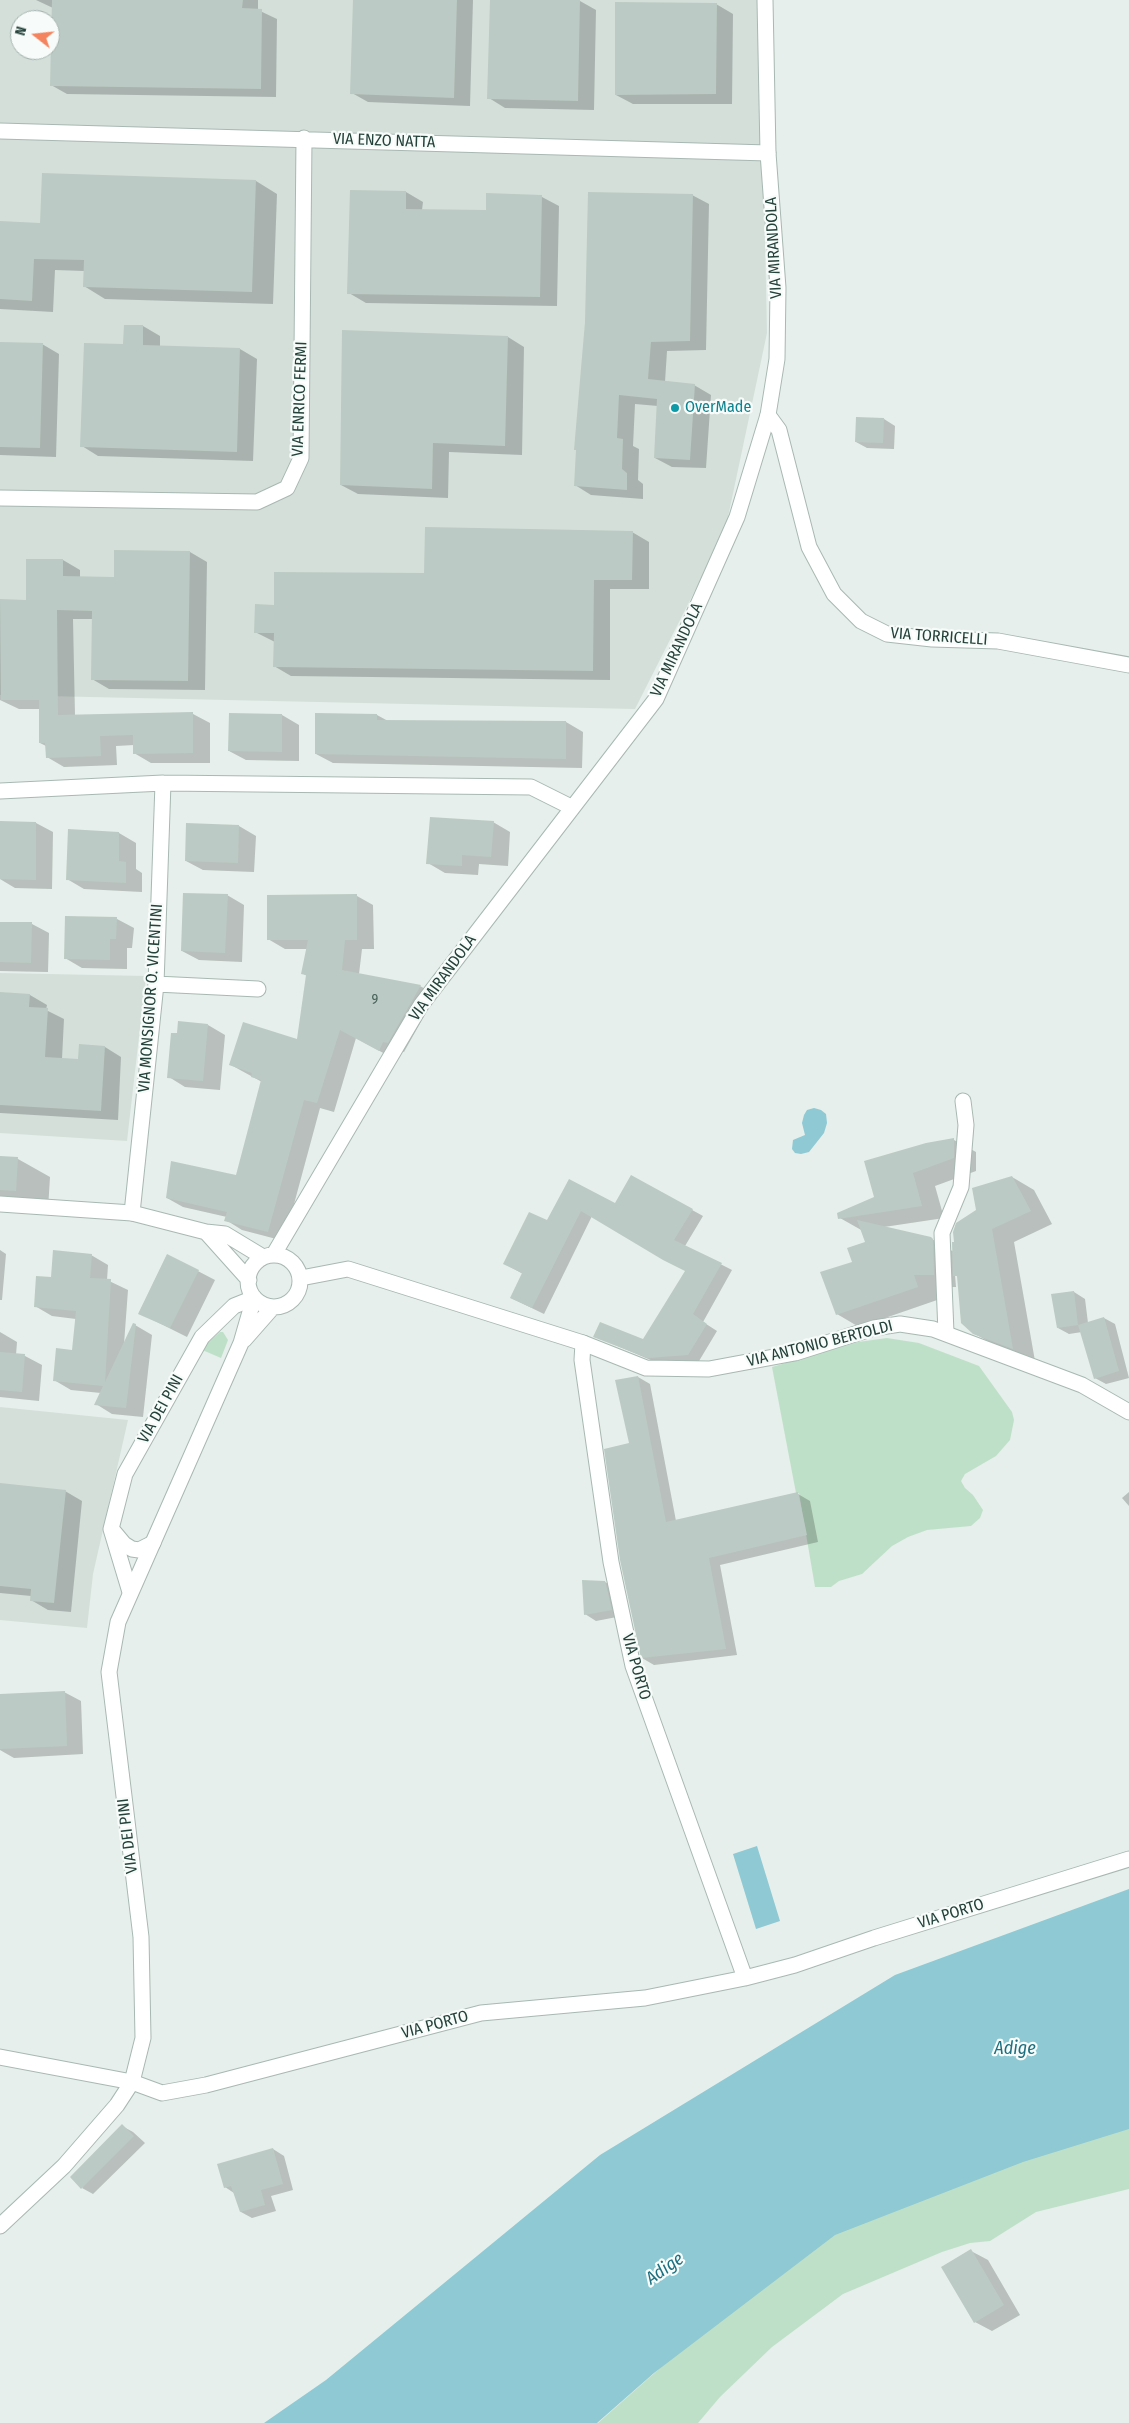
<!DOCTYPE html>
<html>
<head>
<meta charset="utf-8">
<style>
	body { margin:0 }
	#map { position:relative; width:1129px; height:2423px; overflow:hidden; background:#e6efeb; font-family:"Fira Sans Condensed",sans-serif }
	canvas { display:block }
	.north { position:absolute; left:10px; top:10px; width:50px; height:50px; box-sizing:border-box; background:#f7fbf9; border:1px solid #a3b1ad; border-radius:50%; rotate:286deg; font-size:14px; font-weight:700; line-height:20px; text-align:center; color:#24423a }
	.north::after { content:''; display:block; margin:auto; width:18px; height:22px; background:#f4845f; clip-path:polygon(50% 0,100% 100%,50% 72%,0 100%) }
</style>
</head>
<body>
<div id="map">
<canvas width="1129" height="2423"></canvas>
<div class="north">N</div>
</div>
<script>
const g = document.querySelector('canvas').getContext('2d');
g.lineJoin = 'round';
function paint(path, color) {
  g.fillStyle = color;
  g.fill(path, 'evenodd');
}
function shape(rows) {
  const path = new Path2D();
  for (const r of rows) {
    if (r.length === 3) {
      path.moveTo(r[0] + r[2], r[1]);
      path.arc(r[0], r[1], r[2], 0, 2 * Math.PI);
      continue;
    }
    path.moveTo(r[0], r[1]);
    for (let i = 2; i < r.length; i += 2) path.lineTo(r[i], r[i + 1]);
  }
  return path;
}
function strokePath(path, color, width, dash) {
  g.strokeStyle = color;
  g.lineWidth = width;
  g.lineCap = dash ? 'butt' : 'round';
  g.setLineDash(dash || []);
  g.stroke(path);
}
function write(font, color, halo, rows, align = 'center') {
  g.font = font + ' "Fira Sans Condensed",sans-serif';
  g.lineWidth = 4.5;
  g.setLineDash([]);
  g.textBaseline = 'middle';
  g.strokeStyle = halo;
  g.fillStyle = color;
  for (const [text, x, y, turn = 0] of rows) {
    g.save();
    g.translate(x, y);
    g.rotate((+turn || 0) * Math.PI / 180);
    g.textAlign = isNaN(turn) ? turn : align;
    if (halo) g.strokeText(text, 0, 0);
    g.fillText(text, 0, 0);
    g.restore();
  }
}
paint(shape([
	[0,0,760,0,767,333,725,531,635,709,0,695],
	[20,20,50,20,50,50,20,50],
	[0,973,146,976,127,1141,0,1133],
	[0,1407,128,1420,93,1574,87,1628,0,1620]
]), '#d4dfda');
paint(shape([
	[220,1332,223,1332,228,1340,221,1358,200,1349],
	[887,1338,919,1343,979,1366,1012,1412,1014,1420,1010,1440,996,1456,965,1474,961,1481,965,1488,973,1495,983,1510,980,1518,971,1526,927,1530,908,1537,892,1546,862,1574,839,1581,831,1587,815,1587,799,1493,796,1493,772,1367,858,1342],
	[1129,2125,1129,2189,1036,2212,990,2241,970,2243,942,2252,843,2294,772,2347,720,2397,698,2423,598,2423,781,2261,892,2205]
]), '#bfe0c8');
paint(shape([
	[814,1108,821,1110,826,1114,827,1123,824,1133,809,1152,801,1154,795,1153,792,1149,793,1140,805,1135,802,1123,804,1115,807,1110],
	[757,1846,780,1921,756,1929,733,1854],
	[1129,1889,1129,2129,1023,2162,835,2235,654,2373,597,2423,264,2423,326,2380,600,2155,895,1975]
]), '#8ec9d4');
paint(shape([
	[36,0,258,0,258,10,277,19,276,97,67,94,51,85,53,8],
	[354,0,473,0,470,106,368,102,352,93],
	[491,0,580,1,596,10,594,110,505,108,489,98],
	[716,4,733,14,732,104,633,104,616,95],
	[256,181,277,194,273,304,105,299,84,286,84,271,55,270,53,312,0,309,0,222,41,225],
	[406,192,423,202,422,210,487,212,542,197,559,206,557,306,366,303,349,293],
	[692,195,709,204,706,350,667,351,665,382,694,385,711,395,706,468,672,467,655,458,658,406,635,404,633,446,639,449,638,480,643,484,643,499,591,495,575,485],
	[125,326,143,326,160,336,160,347,240,349,257,359,253,461,98,456,82,446,124,346],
	[508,337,524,347,522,455,449,452,448,498,358,494,341,485],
	[0,343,42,344,59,354,56,457,0,455],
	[884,419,895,426,894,449,867,448,856,442],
	[632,532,649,542,649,589,610,589,610,680,291,676,274,666,275,642,255,632,275,606],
	[190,552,207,562,205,690,109,689,92,679,93,619,73,619,75,716,193,714,210,723,210,763,151,763,134,753,134,745,116,746,117,765,64,767,47,757,46,746,40,743,40,709,19,709,0,700,0,600,27,601,27,560,63,560,80,570,80,578,115,578],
	[230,714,282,715,299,725,299,761,246,760,229,751],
	[377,715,388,721,566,722,583,732,582,768,333,763,316,754],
	[493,822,510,832,508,866,479,864,478,875,445,873,428,863],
	[0,823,36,823,53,832,52,889,15,888,0,879],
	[239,826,256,836,254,872,203,870,186,861],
	[69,830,119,833,136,843,136,869,142,873,142,892,84,889,67,879],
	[227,895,244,905,242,962,199,960,182,951],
	[357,896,373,905,374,949,362,949,359,974,420,986,436,995,404,1052,400,1051,396,1060,356,1038,334,1112,320,1108,284,1241,242,1230,226,1220,227,1217,183,1207,167,1198,237,1176,262,1082,231,1065,298,1041,307,976,302,973,307,949,285,949,268,939],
	[117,919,134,928,132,948,127,948,127,969,82,968,65,958],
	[0,923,32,924,49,933,48,972,0,971],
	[0,993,30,995,47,1005,46,1010,64,1019,62,1059,80,1060,105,1047,121,1057,118,1120,0,1113],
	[208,1025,225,1035,220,1090,185,1087,169,1077],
	[954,1140,976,1152,976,1171,935,1186,944,1218,884,1227,930,1238,954,1252,978,1211,1012,1177,1034,1190,1052,1224,1014,1242,1035,1361,997,1346,973,1333,958,1277,955,1275,956,1287,936,1287,940,1299,859,1327,837,1314,853,1263,867,1243,863,1231,840,1218,876,1198,926,1145],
	[0,1157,18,1159,50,1177,48,1209,0,1206],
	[632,1177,703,1216,685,1246,732,1270,703,1322,717,1331,699,1361,660,1364,594,1336,643,1341,687,1271,592,1216,544,1314,511,1298,523,1274,505,1264,547,1221,569,1181,615,1205],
	[0,1250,6,1254,2,1300,0,1300],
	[91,1255,108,1265,107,1280,128,1290,124,1344,135,1325,152,1335,143,1417,112,1414,96,1404,101,1393,71,1390,54,1380,73,1351,76,1319,52,1316,35,1306,52,1279],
	[167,1255,215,1280,187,1337,139,1313],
	[1074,1292,1085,1299,1088,1323,1104,1318,1115,1324,1129,1378,1106,1384,1095,1378,1082,1332,1069,1334,1058,1328],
	[0,1332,17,1342,16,1355,25,1356,42,1365,39,1401,0,1397],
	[638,1377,650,1384,676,1521,798,1494,810,1501,818,1542,720,1565,737,1655,654,1665,642,1658,630,1444],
	[0,1484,65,1491,82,1501,71,1612,48,1610,31,1600,31,1596,0,1593],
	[1129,1492,1129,1506,1122,1498],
	[605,1582,616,1589,622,1616,596,1621,585,1614],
	[64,1692,81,1701,83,1754,14,1758,0,1750,0,1695],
	[122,2126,133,2132,145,2143,93,2194,82,2188],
	[273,2149,284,2156,293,2190,271,2196,276,2211,252,2218,241,2212,234,2193,225,2187],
	[971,2251,988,2260,1020,2315,992,2331,975,2322]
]), '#0003');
paint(shape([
	[52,0,243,0,242,8,262,9,261,89,50,86],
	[353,0,457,0,454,98,350,94],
	[490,0,580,0,578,101,487,99],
	[615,2,717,3,716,94,615,95],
	[42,173,256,180,252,292,83,287,84,260,34,259,32,301,0,299,0,221,40,223],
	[350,190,406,191,406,209,486,210,486,193,542,195,540,297,347,294],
	[588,192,693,194,690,341,651,342,648,379,695,384,690,460,654,458,657,399,619,395,617,438,623,439,622,469,627,473,627,490,574,486,576,450,574,450,585,322],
	[124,325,143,325,143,345,240,348,237,452,80,447,84,343,123,344],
	[342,330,508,336,505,446,433,443,432,489,340,485],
	[0,342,43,343,40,448,0,447],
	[856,417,884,418,883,443,855,442],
	[425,527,633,531,632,580,594,580,593,671,273,667,274,633,254,633,255,604,274,605,274,572,424,573],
	[114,550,190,551,188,681,91,680,92,611,57,610,58,715,193,712,193,753,133,754,133,735,100,736,101,756,46,758,45,743,39,743,39,700,1,700,0,599,26,600,26,559,63,559,63,576,114,577],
	[229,713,282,714,282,752,228,751],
	[315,713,377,714,377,720,566,721,566,759,315,754],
	[430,817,494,821,491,857,462,855,462,866,426,864],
	[0,821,36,822,36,880,0,879],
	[186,823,239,825,238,863,185,861],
	[68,829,119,832,119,861,126,862,126,883,66,880],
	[183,893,228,894,225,953,181,951],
	[357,894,357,940,345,940,342,970,421,985,388,1043,383,1042,379,1051,340,1030,317,1103,304,1100,268,1232,224,1221,227,1212,166,1198,171,1161,236,1175,261,1080,251,1077,252,1073,229,1065,243,1022,297,1039,306,975,301,974,308,940,267,940,267,895],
	[65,916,117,917,116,939,110,939,110,960,64,959],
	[0,922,32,922,31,963,0,962],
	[0,992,30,994,29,1007,48,1008,45,1057,78,1059,79,1044,105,1046,101,1111,0,1105],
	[178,1021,208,1024,203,1081,167,1078,171,1033,177,1033],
	[954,1138,954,1158,913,1173,922,1206,838,1219,837,1213,874,1197,864,1161,926,1143],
	[0,1156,18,1157,16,1191,0,1190],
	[631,1175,693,1209,674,1240,722,1263,693,1314,707,1324,688,1355,648,1358,593,1337,600,1322,643,1339,685,1271,663,1260,581,1211,532,1308,510,1298,522,1273,503,1264,529,1212,547,1220,569,1179,615,1203],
	[1012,1176,1031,1211,992,1229,1013,1349,973,1334,961,1323,957,1276,953,1276,952,1242,954,1242,953,1232,956,1223,976,1210,972,1188],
	[857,1220,931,1237,933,1239,934,1275,914,1275,918,1287,836,1315,820,1272,852,1262,847,1248,865,1242],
	[53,1250,92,1254,90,1278,111,1279,105,1382,133,1323,136,1324,126,1408,94,1405,103,1386,53,1381,56,1348,72,1350,76,1311,34,1307,36,1276,51,1277],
	[167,1254,199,1270,170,1328,138,1314],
	[1074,1291,1078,1325,1057,1328,1051,1294],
	[1104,1317,1119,1371,1094,1379,1078,1325],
	[0,1352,25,1354,22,1392,0,1390],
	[638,1376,666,1522,798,1492,807,1535,709,1558,726,1649,641,1658,620,1560,604,1449,629,1443,615,1380],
	[0,1483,66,1490,54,1603,30,1601,31,1589,0,1586],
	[582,1580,605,1581,612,1610,584,1615],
	[65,1691,67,1746,0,1749,0,1694],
	[122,2124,134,2136,81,2189,70,2177],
	[273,2148,283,2184,261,2190,265,2205,240,2212,231,2186,224,2188,217,2164],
	[971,2249,1004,2305,974,2323,941,2267]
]), '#bbcac4');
const minor = shape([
	[0,131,768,153],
	[768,415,779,430,809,547,834,594,861,621,887,634,932,639,998,641,1129,665],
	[0,498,257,502,287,488,301,458,304,138],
	[0,791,163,783,531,787,571,807],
	[156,984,258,989],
	[132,1213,156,984,163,783],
	[946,1333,942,1233,961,1187,966,1125,963,1101],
	[583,1343,582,1360,611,1562,633,1666,745,1978],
	[114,1532,124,1544,132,1549,139,1550,153,1543],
	[130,1592,111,1529,125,1474,202,1337,234,1306,254,1298],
	[0,2057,132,2082,162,2093,206,2085,481,2013,645,1998,745,1978,795,1965,874,1938,1129,1859]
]);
const tertiary = shape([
	[0,1204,132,1213,206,1232,225,1234,263,1257],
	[206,1232,249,1280],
	[274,1254,421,1005,656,699,737,517,768,415,777,359,778,288,768,153,765,0],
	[274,1281,26],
	[301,1278,348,1269,583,1343,646,1368,709,1369,795,1353,874,1328,900,1324,933,1329,1082,1385,1129,1412],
	[244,1340,273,1307],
	[0,2226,64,2166,117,2105,132,2082,143,2038,141,1937,109,1672,118,1622,241,1343,254,1298]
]);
strokePath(minor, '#a8b8b2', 17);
strokePath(tertiary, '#a8b8b2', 17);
strokePath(minor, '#fff', 15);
strokePath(tertiary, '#fff', 15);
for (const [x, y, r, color] of [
	[675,408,5,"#0f9aa8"]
]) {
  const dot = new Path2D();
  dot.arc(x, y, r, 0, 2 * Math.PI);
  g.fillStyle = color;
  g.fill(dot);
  strokePath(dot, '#f7fbf9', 2);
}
write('14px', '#4a645c', null, [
	["9",375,1000]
]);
write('16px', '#24423a', '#f7fbf9', [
	["VIA ENZO NATTA",384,141,2],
	["VIA MIRANDOLA",774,248,-93],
	["VIA ENRICO FERMI",300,399,-88],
	["VIA TORRICELLI",939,637,4],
	["VIA MIRANDOLA",677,650,-65],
	["VIA MIRANDOLA",443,978,-54],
	["VIA MONSIGNOR O. VICENTINI",151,998,-86],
	["VIA ANTONIO BERTOLDI",820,1344,-14],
	["VIA DEI PINI",161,1409,-61],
	["VIA PORTO",636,1667,74],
	["VIA DEI PINI",128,1836,-97],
	["VIA PORTO",951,1914,-17],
	["VIA PORTO",435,2025,-15]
]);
write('16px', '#0d838f', '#f7fbf9', [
	["OverMade",685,408]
], 'left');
write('italic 18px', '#1c6f80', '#f7fbf9', [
	["Adige",1015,2049],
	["Adige",665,2269,-35]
]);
</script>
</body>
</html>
